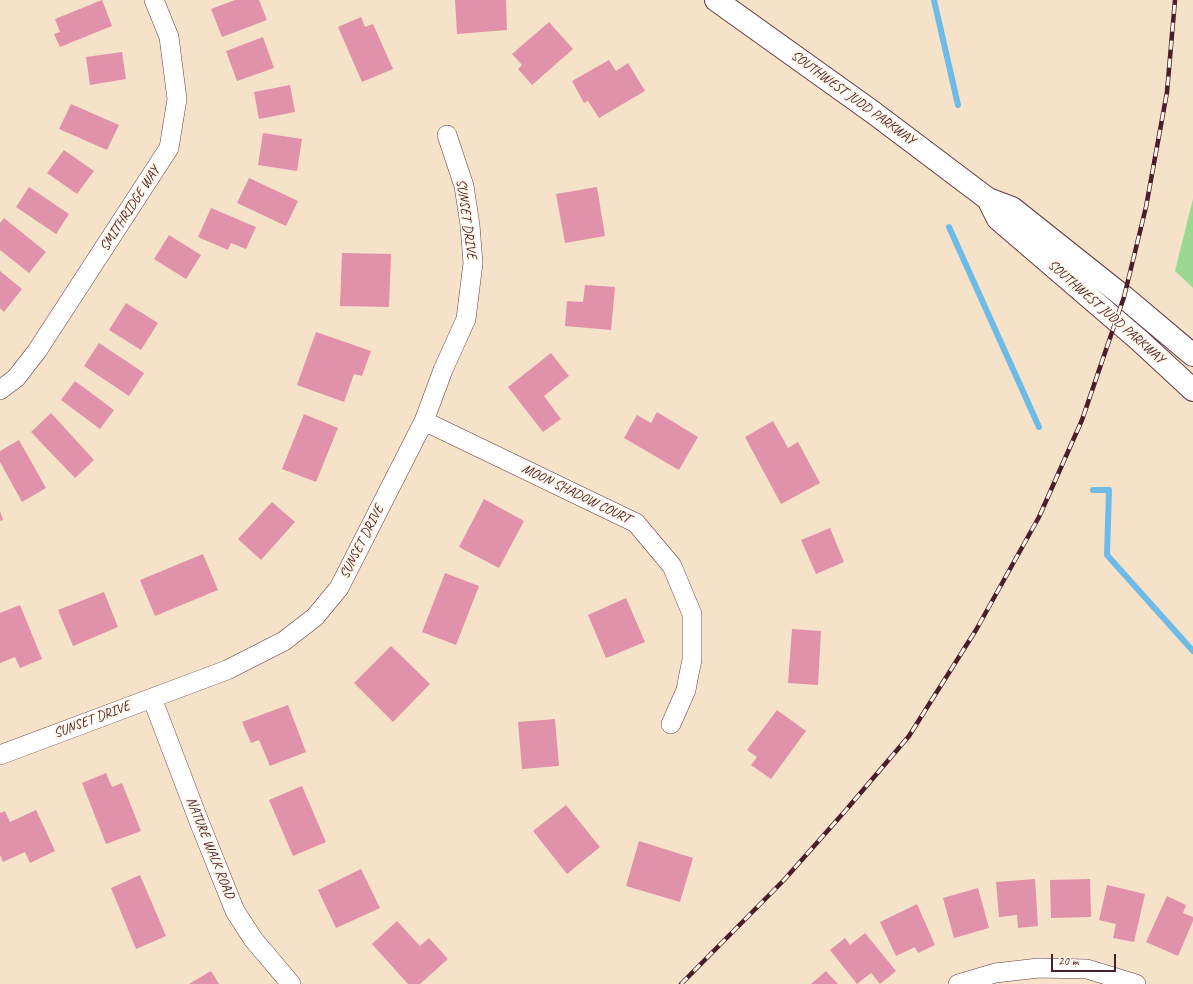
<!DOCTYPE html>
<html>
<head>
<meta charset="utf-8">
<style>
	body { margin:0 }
	#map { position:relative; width:1193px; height:984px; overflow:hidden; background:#f6e2c8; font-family:Caveat,sans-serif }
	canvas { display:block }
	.scale { position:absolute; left:1051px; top:954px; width:65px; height:18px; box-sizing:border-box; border:2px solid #4a1f2b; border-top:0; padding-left:5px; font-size:12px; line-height:14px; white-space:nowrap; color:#4a1f2b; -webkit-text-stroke:3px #fcf5e5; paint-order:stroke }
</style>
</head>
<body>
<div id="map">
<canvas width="1193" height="984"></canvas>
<div class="scale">20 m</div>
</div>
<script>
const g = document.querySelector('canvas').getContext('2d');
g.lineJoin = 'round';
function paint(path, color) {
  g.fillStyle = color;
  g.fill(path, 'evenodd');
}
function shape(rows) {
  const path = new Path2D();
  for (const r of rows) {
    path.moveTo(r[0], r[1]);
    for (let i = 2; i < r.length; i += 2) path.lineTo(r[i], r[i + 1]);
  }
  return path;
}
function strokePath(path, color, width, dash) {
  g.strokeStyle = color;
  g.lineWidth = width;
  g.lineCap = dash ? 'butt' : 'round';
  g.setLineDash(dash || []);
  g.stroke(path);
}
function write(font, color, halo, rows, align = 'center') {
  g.font = font + ' Caveat,sans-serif';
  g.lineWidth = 3;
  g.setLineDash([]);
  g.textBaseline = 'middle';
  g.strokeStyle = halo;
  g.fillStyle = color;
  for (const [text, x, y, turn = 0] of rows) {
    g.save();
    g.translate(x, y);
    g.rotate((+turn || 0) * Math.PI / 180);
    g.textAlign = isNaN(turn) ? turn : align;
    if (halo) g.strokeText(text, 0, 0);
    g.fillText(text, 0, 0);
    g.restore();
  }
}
paint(shape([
	[1193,199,1193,288,1175,271]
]), '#9ad98f');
strokePath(shape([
	[934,0,958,105],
	[949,227,1039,427],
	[1093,490,1109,490,1107,555,1193,651]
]), '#6fbbe8', 6);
paint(shape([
	[102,0,112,26,60,47,54,34,60,32,55,19],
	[235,0,259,0,267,20,222,37,211,9],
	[455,0,506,0,507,30,457,34],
	[361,17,365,27,373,24,393,69,362,82,338,27],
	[549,22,573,49,532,85,518,69,522,65,512,54],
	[263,37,274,68,237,81,226,51],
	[122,52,126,79,90,85,86,57],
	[609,60,616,71,628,63,645,91,599,118,588,101,584,103,572,81],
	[290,85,295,112,259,119,254,92],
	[71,104,119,125,107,150,59,129],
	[263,133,302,139,297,171,258,165],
	[64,150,94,171,77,194,47,173],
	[249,178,298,201,286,226,237,203],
	[29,187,69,214,56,234,16,207],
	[597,187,605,236,565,243,556,194],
	[211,208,256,227,246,249,231,243,228,250,198,237],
	[4,218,46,252,29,273,0,250,0,223],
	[169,235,201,255,186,279,154,259],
	[342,253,391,254,389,307,340,306],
	[0,271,22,289,4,312,0,308],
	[585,285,615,287,611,330,565,326,567,301,583,302],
	[126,303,158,323,141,350,109,330],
	[316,332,371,351,362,376,354,374,344,402,297,385],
	[99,343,144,373,129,396,84,366],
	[551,353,569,376,544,396,561,419,543,432,508,387],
	[75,381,114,410,100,429,61,400],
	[657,412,698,437,679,470,624,438,637,415,651,423],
	[51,413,94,460,75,478,31,432],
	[304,414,338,428,316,482,282,469],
	[773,421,788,448,798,442,820,483,781,504,745,437],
	[19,440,46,488,22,502,0,462,0,451],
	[484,499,524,521,499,568,459,547],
	[272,502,295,522,261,560,238,539],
	[0,511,3,520,0,521],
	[830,528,844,562,816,574,801,540],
	[203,554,218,590,155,616,140,580],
	[445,573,479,586,456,645,422,632],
	[104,592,118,627,73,646,58,610],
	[626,598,645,642,606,658,588,615],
	[20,605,42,659,20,668,15,657,0,663,0,613],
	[792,629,821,631,818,685,788,683],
	[391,646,430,684,393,722,354,683],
	[288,705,306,752,270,766,259,740,251,743,242,722],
	[777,710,806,731,771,779,751,765,757,757,747,750],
	[555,719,559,766,522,769,518,722],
	[106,773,112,787,122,783,141,831,106,844,82,783],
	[302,786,326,842,293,856,269,800],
	[566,805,600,847,567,874,533,831],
	[36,810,55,851,30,863,25,852,3,862,0,855,0,813,5,811,10,822],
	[639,841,693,858,680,902,626,886],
	[361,869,380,908,336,928,318,890],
	[140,875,166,936,136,949,111,888],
	[1035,879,1038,926,1018,928,1017,915,999,917,996,882],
	[1090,879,1091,917,1051,918,1050,880],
	[1107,885,1145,894,1134,942,1113,938,1116,924,1099,920],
	[978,888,989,928,954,938,943,898],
	[1167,896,1186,905,1183,913,1193,917,1193,921,1178,956,1146,942],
	[917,904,935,945,918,953,915,947,896,956,880,922],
	[397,921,420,946,429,938,448,959,420,984,408,984,372,944],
	[865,933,896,971,880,984,871,973,857,984,830,950,845,938,850,945],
	[211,971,219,984,189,984],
	[826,971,838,984,811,984]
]), '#e092ab');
const street = shape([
	[0,390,16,378,37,351,169,148,177,99,169,37,154,0],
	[424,421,636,523,672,566,692,614,692,660,689,674,686,690,671,724],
	[152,698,200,824,235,911,253,939,291,984],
	[0,755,227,670,284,641,315,617,339,588,424,421,443,370,466,319,473,263,470,225,464,186,447,135],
	[958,984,995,973,1039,968,1087,969,1136,984]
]);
const highway = shape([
	[716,0,874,113,988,199,1012,208,1124,297,1193,355],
	[988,199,998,219,1139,340,1193,390]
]);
strokePath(street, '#643c43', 20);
strokePath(highway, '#643c43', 24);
strokePath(street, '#fff', 19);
strokePath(highway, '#fff', 22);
const rail = shape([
	[681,984,784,880,846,810,909,736,976,630,1039,517,1082,420,1124,297,1146,207,1167,92,1175,0]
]);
strokePath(rail, '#4a1f2b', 4.5);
strokePath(rail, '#fcf5e5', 3, [9]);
write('14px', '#4a1f2b', '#fcf5e5', [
	["SOUTHWEST JUDD PARKWAY",853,98,36],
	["SMITHRIDGE WAY",130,209,-57],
	["SUNSET DRIVE",466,219,82],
	["SOUTHWEST JUDD PARKWAY",1106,312,41],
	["MOON SHADOW COURT",576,494,26],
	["SUNSET DRIVE",362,542,-63],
	["SUNSET DRIVE",92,720,-21],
	["NATURE WALK ROAD",210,848,68]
]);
</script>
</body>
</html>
